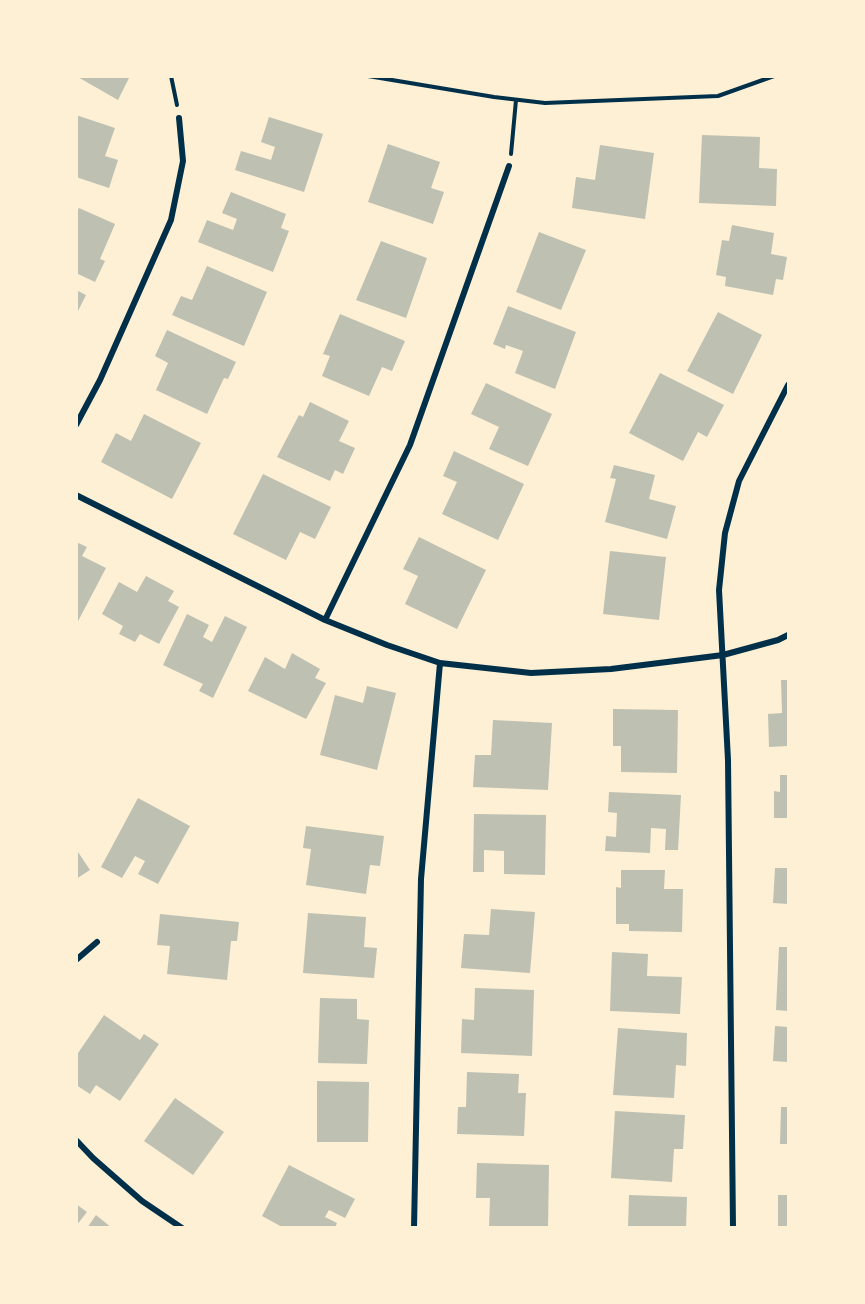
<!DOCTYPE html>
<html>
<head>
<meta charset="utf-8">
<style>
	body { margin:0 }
	#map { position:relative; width:865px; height:1304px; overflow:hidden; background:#fdf0d5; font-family:"Source Sans 3",sans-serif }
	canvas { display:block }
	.frame { position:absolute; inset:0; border:78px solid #fdf0d5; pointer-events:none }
</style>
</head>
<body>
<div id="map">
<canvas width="865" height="1304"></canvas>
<div class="frame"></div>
</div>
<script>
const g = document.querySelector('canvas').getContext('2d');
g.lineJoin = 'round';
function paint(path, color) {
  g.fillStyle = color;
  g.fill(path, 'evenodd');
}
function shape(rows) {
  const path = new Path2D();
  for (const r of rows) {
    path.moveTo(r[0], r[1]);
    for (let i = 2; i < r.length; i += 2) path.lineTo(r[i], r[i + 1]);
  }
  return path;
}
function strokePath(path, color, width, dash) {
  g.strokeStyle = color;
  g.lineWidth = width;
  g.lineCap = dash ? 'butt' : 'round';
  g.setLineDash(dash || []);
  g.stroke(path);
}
paint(shape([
	[76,76,130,76,118,100],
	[76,115,115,128,105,156,118,160,109,188,76,177],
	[269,117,323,134,304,192,235,170,241,151,271,160,275,147,261,142],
	[702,135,760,137,759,168,777,169,776,206,699,203],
	[388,144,440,162,431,188,444,192,433,224,368,202],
	[600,145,654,153,645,219,572,208,576,177,595,180],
	[231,192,286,214,281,228,289,231,273,272,198,242,207,220,233,230,237,219,222,213],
	[79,208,115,224,100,259,105,261,95,282,76,273,76,213],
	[732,225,774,233,771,254,787,257,783,280,776,279,773,295,725,286,726,277,716,275,722,240,729,241],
	[539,232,586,250,561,310,516,292],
	[381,241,427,258,406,318,356,300],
	[207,266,267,292,244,346,172,315,181,296,192,300],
	[76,290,86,295,76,315],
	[508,306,576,332,555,389,515,373,523,351,506,345,505,349,493,344],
	[718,312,762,335,733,394,687,371],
	[340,314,405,341,392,371,382,367,369,396,322,376,330,356,323,354],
	[167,330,236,362,228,379,224,378,207,414,156,390,168,363,155,356],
	[660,373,724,405,707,437,698,432,683,461,629,433],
	[486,383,552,414,528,466,489,449,499,427,471,414],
	[310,402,349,421,339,441,355,448,343,474,335,470,330,481,277,457,299,415,303,417],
	[144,414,201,443,172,499,101,462,116,433,131,441],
	[454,451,524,484,498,540,442,514,457,482,443,476],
	[614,465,655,475,649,499,676,506,667,539,605,522,616,479,610,478],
	[263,474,331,507,315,539,300,532,286,560,233,534],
	[419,537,486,570,457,629,405,604,418,576,403,569],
	[76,542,87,547,82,556,106,568,76,625],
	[610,551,666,557,659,620,603,614],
	[146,576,174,591,168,601,179,607,159,644,140,634,135,642,119,634,123,626,102,614,119,582,137,592],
	[187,614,209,625,203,637,212,642,225,616,247,627,213,698,199,691,203,684,163,665],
	[292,653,320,669,315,678,326,683,306,719,248,691,265,657,285,669],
	[781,680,788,680,788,746,769,747,768,714,782,713],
	[367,686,396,693,377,770,320,755,335,695,363,703],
	[613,709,678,710,677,773,621,772,621,746,613,746],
	[493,720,552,723,548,790,473,787,475,755,491,755],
	[780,775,788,775,788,818,774,818,774,791,780,792],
	[609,792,681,795,678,850,665,850,666,829,651,828,650,853,605,851,606,836,616,837,617,813,608,812],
	[138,798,190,826,158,884,138,874,145,861,135,856,122,878,101,867],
	[474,814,546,815,545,875,504,874,504,851,484,850,484,872,473,872],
	[306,826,384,836,380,866,370,865,366,894,306,885,311,849,303,848],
	[76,849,90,870,76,879],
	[775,868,788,868,788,904,773,903],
	[621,870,665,870,664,889,683,889,682,932,629,931,629,924,616,924,616,887,621,888],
	[491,909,535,912,530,973,461,968,464,934,489,935],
	[308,913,366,917,364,947,377,948,374,978,303,973],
	[160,914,239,922,237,941,231,941,227,980,167,974,170,946,157,945],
	[779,947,788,947,788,1011,776,1010],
	[612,952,648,954,647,976,682,977,680,1014,610,1011],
	[475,988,534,990,532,1056,461,1053,462,1019,474,1020],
	[320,998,357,999,357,1019,369,1020,367,1064,318,1063],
	[104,1015,140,1040,144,1034,159,1044,120,1101,96,1085,90,1094,76,1085,76,1056],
	[775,1026,788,1027,788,1062,773,1061],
	[618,1028,687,1033,686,1066,676,1065,674,1098,613,1095],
	[467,1072,519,1074,518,1093,526,1093,524,1136,457,1134,458,1107,466,1107],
	[317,1081,369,1082,368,1142,317,1142],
	[175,1098,224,1132,193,1175,144,1141],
	[781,1107,788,1107,788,1144,780,1144],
	[615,1111,685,1115,683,1149,674,1149,672,1182,611,1178],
	[477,1163,549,1165,548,1228,489,1228,490,1198,476,1198],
	[289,1165,355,1199,345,1218,329,1210,325,1217,337,1223,335,1228,284,1228,262,1216],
	[629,1195,687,1197,686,1228,628,1228],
	[778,1195,788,1195,788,1228,778,1228],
	[76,1204,87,1212,76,1226],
	[96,1215,112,1228,87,1228]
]), '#bec0b2');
strokePath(shape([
	[171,76,177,105],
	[368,76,494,97,545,103,718,96,774,76],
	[511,154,516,100]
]), '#003049', 4);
strokePath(shape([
	[76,425,100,380,171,220,183,161,179,118],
	[76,495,325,620,387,645,440,663,531,673,611,669,723,655,778,640,788,635],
	[325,620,410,445,509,166],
	[76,960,97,942],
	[76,1140,93,1158,142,1201,182,1228],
	[414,1228,421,879,440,663],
	[733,1228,728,760,719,590,725,533,739,481,788,385]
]), '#003049', 6);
</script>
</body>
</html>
